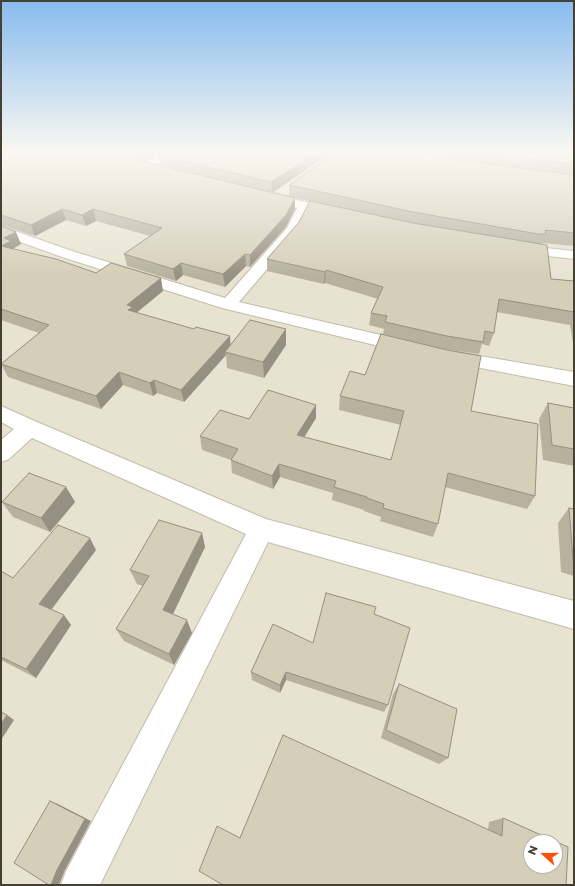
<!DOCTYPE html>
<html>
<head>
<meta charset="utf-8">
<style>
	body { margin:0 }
	#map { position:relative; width:575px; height:886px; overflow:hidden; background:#f3f0e3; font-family:Montserrat,sans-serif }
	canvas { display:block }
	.frame { position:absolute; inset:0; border:2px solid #454033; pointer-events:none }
	.north { position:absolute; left:523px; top:834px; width:40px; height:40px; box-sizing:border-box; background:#fff; border:1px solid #b5b3ad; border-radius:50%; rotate:291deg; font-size:11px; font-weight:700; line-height:16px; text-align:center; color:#454033 }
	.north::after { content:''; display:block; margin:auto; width:14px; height:18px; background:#ff500e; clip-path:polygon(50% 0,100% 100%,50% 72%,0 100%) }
</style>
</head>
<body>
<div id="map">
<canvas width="575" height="886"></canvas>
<div class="frame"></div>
<div class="north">N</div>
</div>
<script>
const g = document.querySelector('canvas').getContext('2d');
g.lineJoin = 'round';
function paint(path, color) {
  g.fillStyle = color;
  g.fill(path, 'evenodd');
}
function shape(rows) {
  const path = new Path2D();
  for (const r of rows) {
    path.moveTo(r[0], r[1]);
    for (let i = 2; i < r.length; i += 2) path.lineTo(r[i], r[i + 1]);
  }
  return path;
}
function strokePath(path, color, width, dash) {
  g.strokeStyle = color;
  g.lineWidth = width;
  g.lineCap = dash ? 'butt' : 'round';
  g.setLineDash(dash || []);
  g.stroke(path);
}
paint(shape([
	[1,153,574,153,574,885,1,885],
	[531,842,555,842,555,866,531,866]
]), '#e8e3d1');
const minor = shape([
	[163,153,177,153,149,169,141,169,139,167,141,165,163,153],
	[265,193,342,210,344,213,342,216,337,217,309,211,298,233,239,302,415,343,417,347,415,351,408,353,222,308,62,257,1,235,1,226,72,251,225,298,287,228,297,208,260,200,259,197,260,194,265,193],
	[518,245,574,251,574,259,513,252,511,249,513,246,518,245],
	[451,351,574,372,574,386,444,361,442,357,444,353,451,351],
	[1,406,37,422,266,519,574,601,574,629,268,542,100,885,61,885,66,871,246,534,32,438,9,459,1,462,1,440,14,429,1,422,1,406]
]);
strokePath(minor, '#c2bca8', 2);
paint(minor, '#fff');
paint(shape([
	[1,153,159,153,144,161,160,165,158,155,160,153,331,153,273,192,289,196,289,185,335,153,574,153,574,246,543,243,542,244,551,279,574,281,574,348,570,325,497,312,494,333,489,346,482,344,479,354,443,349,383,334,384,329,369,325,371,313,378,299,325,283,324,284,267,271,267,259,318,203,295,198,295,209,286,227,250,267,246,266,225,287,183,275,176,281,127,266,124,254,150,236,96,221,86,226,66,220,35,236,1,225],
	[1,226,21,244,14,248,15,249,96,273,163,291,136,313,231,345,286,345,264,378,227,368,226,355,184,402,157,393,153,396,123,385,101,409,8,377,1,364,39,333,1,320],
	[340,396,471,411,535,496,527,509,445,487,438,524,433,537,380,521,381,517,364,511,364,510,332,500,333,493,280,477,273,489,232,473,231,460,202,450,200,436,249,419,316,405,316,418,304,437,391,460,401,425,339,410],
	[548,403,574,408,574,466,543,460,539,419],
	[66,487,75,502,50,532,13,517,2,502],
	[569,508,574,509,574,576,561,572,558,523],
	[202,533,205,547,173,614,192,633,174,665,124,641,116,629,143,586,137,584,130,570],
	[96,550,51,610,64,615,71,625,36,678,1,660,1,571,13,578],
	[374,614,388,705,384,712,286,680,280,693,252,680,251,672],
	[399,684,448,758,439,764,381,738,393,694],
	[503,818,568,847,240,838,488,830,489,822]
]), '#b7b19e');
paint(shape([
	[142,153,159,153,144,161],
	[316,153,331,153,272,193,271,182],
	[295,198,295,209,286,227,250,267,250,255],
	[62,209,66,220,35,236,31,225],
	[93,209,96,221,86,226,82,215],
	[16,232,21,244,14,248,16,253,1,246,4,238],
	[245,254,246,266,225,287,223,274],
	[181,263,183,275,176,281,173,269],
	[326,270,325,283,324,284,325,272],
	[161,278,163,291,135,314,129,310,127,305],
	[286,329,286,345,264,378,263,362],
	[230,336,231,349,225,352,226,355,184,402,181,390],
	[119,372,123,385,101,409,96,396],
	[154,380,157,393,153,396,150,383],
	[316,405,316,418,297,449,297,435],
	[279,464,280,477,273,489,272,476],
	[66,487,75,502,50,532,41,518],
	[202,533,205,547,169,622,163,610],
	[90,538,96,550,48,614,39,604],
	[64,615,71,625,36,678,26,669],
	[187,620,192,633,174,665,169,654],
	[286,672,286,680,280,693,280,685],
	[7,715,14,720,1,740,1,724],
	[50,801,58,804,91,821,65,870,59,885,51,885]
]), '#959081');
const building = shape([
	[1,153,116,153,138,160,295,198,286,215,250,255,245,254,223,274,181,263,173,269,124,254,162,228,93,209,82,215,62,209,31,225,1,215,1,153],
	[160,153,316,153,271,182,158,155,160,153],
	[335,153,419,153,459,160,574,175,574,233,545,230,546,234,538,234,413,212,289,185,335,153],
	[480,153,574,153,574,164,480,153],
	[310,201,413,223,547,245,551,279,574,281,574,312,499,299,494,333,485,331,483,342,447,336,385,322,387,316,371,313,383,287,326,270,325,272,267,259,299,222,310,201],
	[1,226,16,232,4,238,11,241,1,246,56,259,96,273,111,263,161,278,127,305,133,307,128,310,194,329,196,327,230,336,181,390,154,380,150,383,119,372,96,396,1,364,49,325,1,309,1,226],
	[250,320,286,329,263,362,225,352,250,320],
	[381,334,447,350,481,356,471,411,538,424,535,496,448,473,438,524,383,508,384,504,367,498,367,497,334,487,336,481,279,464,272,476,231,460,238,449,200,436,220,410,249,419,268,390,316,405,297,435,391,460,404,411,340,396,350,371,365,375,381,334],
	[548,403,574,408,574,449,552,445,548,403],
	[29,473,66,487,41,518,2,502,29,473],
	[569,508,574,509,574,559,573,559,569,508],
	[159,520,202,533,163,610,187,620,169,654,116,629,149,576,130,570,159,520],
	[58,525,90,538,39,604,64,615,26,669,1,657,1,571,13,578,58,525],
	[326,593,376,607,374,614,410,628,388,705,286,672,280,685,251,672,273,624,313,643,326,593],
	[399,684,457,709,448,758,386,730,399,684],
	[1,712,7,715,1,724,1,712],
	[283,735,502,836,503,818,568,847,566,885,223,885,199,871,217,826,240,838,283,735],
	[531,842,555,842,555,866,531,866,531,842],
	[50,801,85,819,57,870,51,885,49,885,14,863,50,801]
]);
paint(building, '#d5ceb8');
strokePath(building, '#959081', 1);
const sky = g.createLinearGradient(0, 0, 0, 277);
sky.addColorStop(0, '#8be');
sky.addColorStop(0.55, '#faf8f2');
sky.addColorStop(1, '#faf8f200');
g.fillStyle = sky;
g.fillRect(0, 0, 575, 277);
</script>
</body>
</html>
